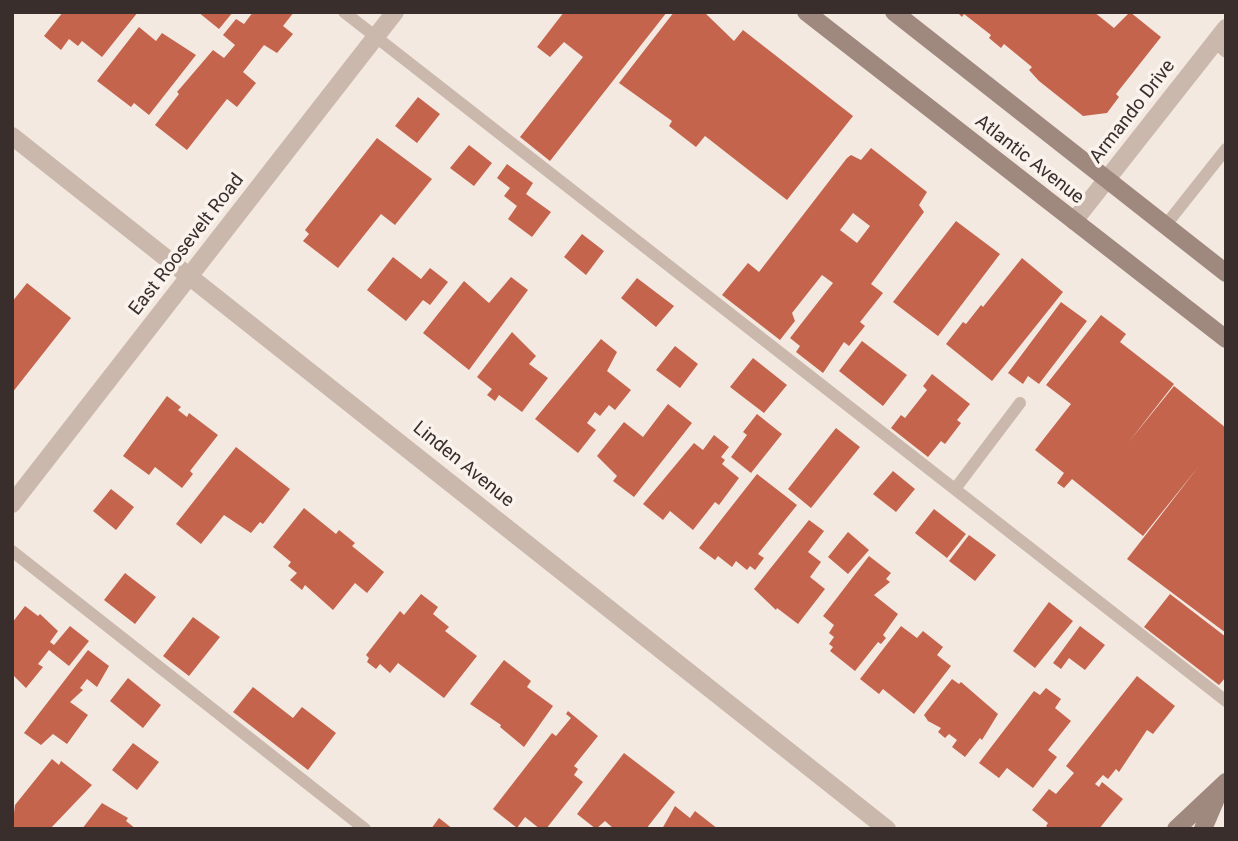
<!DOCTYPE html>
<html>
<head>
<meta charset="utf-8">
<style>
	body { margin:0 }
	#map { position:relative; width:1238px; height:841px; overflow:hidden; background:#f3e9e0; font-family:Roboto,sans-serif }
	canvas { display:block }
	.frame { position:absolute; inset:0; border:14px solid #392e2b; pointer-events:none }
</style>
</head>
<body>
<div id="map">
<canvas width="1238" height="841"></canvas>
<div class="frame"></div>
</div>
<script>
const g = document.querySelector('canvas').getContext('2d');
g.lineJoin = 'round';
function paint(path, color) {
  g.fillStyle = color;
  g.fill(path, 'evenodd');
}
function shape(rows) {
  const path = new Path2D();
  for (const r of rows) {
    path.moveTo(r[0], r[1]);
    for (let i = 2; i < r.length; i += 2) path.lineTo(r[i], r[i + 1]);
  }
  return path;
}
function strokePath(path, color, width, dash) {
  g.strokeStyle = color;
  g.lineWidth = width;
  g.lineCap = dash ? 'butt' : 'round';
  g.setLineDash(dash || []);
  g.stroke(path);
}
function write(font, color, halo, rows, align = 'center') {
  g.font = font + ' Roboto,sans-serif';
  g.lineWidth = 7;
  g.setLineDash([]);
  g.textBaseline = 'middle';
  g.strokeStyle = halo;
  g.fillStyle = color;
  for (const [text, x, y, turn = 0] of rows) {
    g.save();
    g.translate(x, y);
    g.rotate((+turn || 0) * Math.PI / 180);
    g.textAlign = isNaN(turn) ? turn : align;
    if (halo) g.strokeText(text, 0, 0);
    g.fillText(text, 0, 0);
    g.restore();
  }
}
paint(shape([
	[63,12,138,12,102,57,82,41,78,46,69,39,61,50,44,36],
	[198,12,233,12,219,29],
	[253,12,294,12,283,26,293,34,277,53,264,45,243,72,256,83,237,107,227,99,187,150,155,125,179,94,177,92,213,50,224,58,235,45,223,35,236,19,244,24],
	[564,12,667,12,550,161,520,137,583,57,564,42,550,57,537,47],
	[674,12,704,12,734,41,743,30,853,116,787,200,705,136,696,147,669,126,672,121,619,83],
	[957,12,1094,12,1114,28,1130,12,1161,37,1116,94,1119,97,1107,113,1083,116,1039,81,1029,70,1032,67,1004,44,1001,48,989,38,991,35,964,14,962,17],
	[139,27,156,41,162,33,196,55,149,115,134,103,131,107,97,81],
	[418,97,440,114,417,143,395,126],
	[377,138,432,179,395,225,381,214,338,268,303,241,309,234,305,230],
	[469,145,492,163,474,186,450,168],
	[871,148,927,192,919,205,924,212,871,284,883,293,860,322,865,326,849,346,844,342,823,373,796,352,800,346,790,338,833,283,822,275,792,313,795,321,780,340,722,295,748,263,759,272,847,158,851,155,861,160],
	[853,213,870,226,857,243,840,230],
	[507,164,533,183,526,194,551,212,532,237,508,219,517,206,504,196,510,188,497,178],
	[956,221,1000,254,938,336,893,302],
	[582,234,604,251,586,275,564,257],
	[393,257,421,279,430,268,448,282,430,305,423,300,406,321,367,290],
	[1022,258,1063,292,992,381,946,344,963,322,966,324,981,305,983,307],
	[511,277,528,290,469,370,423,333,464,281,489,303],
	[637,278,674,306,656,327,621,298],
	[27,283,71,318,12,393,12,302],
	[1061,302,1087,321,1039,384,1028,376,1023,384,1008,373],
	[1101,315,1126,334,1120,342,1174,384,1128,443,1174,386,1226,428,1226,633,1127,559,1199,466,1143,536,1072,479,1064,488,1057,483,1064,473,1035,450,1071,404,1046,385],
	[512,332,536,356,529,364,548,378,522,412,499,395,495,401,487,395,492,389,477,377],
	[601,339,617,352,607,371,631,390,615,410,609,405,600,416,595,412,587,423,596,430,578,453,535,419],
	[862,341,907,375,883,406,839,371],
	[675,346,698,364,680,388,656,370],
	[753,358,787,385,764,413,730,387],
	[932,374,970,404,957,420,961,423,945,444,941,441,928,457,891,428,901,415,905,418,927,390,923,386],
	[167,396,181,407,178,410,187,417,189,413,218,435,190,471,193,474,182,488,155,467,149,475,123,456],
	[668,404,692,423,634,497,613,481,617,476,597,456,624,422,643,437],
	[757,414,782,434,751,473,731,457,747,435,743,432],
	[836,428,860,447,811,508,788,489],
	[714,435,729,447,721,457,725,460,722,464,739,478,719,505,715,502,693,530,670,511,663,520,643,504,694,443,703,450],
	[236,447,290,489,263,524,260,522,251,533,224,515,201,544,176,524],
	[893,471,915,489,896,512,873,494],
	[757,474,797,505,758,554,764,558,755,570,750,566,747,570,736,561,732,567,718,556,715,560,699,548],
	[111,489,134,507,116,530,93,511],
	[304,508,336,534,339,530,355,543,352,546,384,572,367,593,355,583,333,610,305,585,302,590,290,580,297,573,288,566,291,562,273,547],
	[934,509,966,534,947,558,915,533],
	[809,520,824,531,808,552,821,562,810,577,825,589,798,624,777,608,776,610,754,589],
	[848,532,869,550,848,574,828,557],
	[969,535,996,555,975,581,949,561],
	[869,556,891,573,886,579,890,582,874,595,898,614,883,635,886,638,881,644,878,642,855,671,830,651,833,647,829,644,834,637,829,633,834,625,823,616],
	[125,573,156,597,135,624,104,600],
	[421,594,438,607,433,614,449,627,445,631,477,656,444,698,398,663,390,673,380,664,376,669,367,662,369,658,366,655,400,611,404,615],
	[1170,594,1226,637,1226,677,1219,685,1144,627],
	[1049,602,1073,621,1035,668,1013,651],
	[25,606,38,616,40,614,58,631,50,642,54,645,70,626,89,641,69,666,49,650,38,664,43,667,26,688,12,674,12,623],
	[193,617,220,637,189,676,163,656],
	[901,626,917,638,923,631,943,647,937,655,951,666,914,714,883,689,879,694,860,679],
	[1080,626,1105,645,1085,670,1069,658,1061,669,1053,663],
	[88,650,109,666,97,687,87,679,80,688,83,690,70,702,88,715,67,744,53,734,41,745,24,733],
	[504,660,531,681,527,687,553,706,524,747,500,727,501,725,470,704],
	[1137,676,1175,706,1153,734,1147,730,1119,772,1116,769,1108,779,1103,775,1095,784,1099,787,1102,782,1123,799,1099,829,1049,829,1046,826,1048,823,1032,810,1049,789,1056,794,1074,773,1066,766],
	[128,678,161,705,143,728,110,701],
	[952,679,959,684,961,682,998,714,982,740,980,738,965,757,952,747,957,740,949,734,945,738,938,732,941,728,928,721,924,715],
	[253,687,293,718,302,707,336,733,308,770,233,712],
	[1046,688,1061,699,1055,708,1071,721,1048,750,1057,757,1033,788,1007,768,999,778,979,763,1034,691,1040,695],
	[568,711,598,736,574,766,578,769,574,775,583,782,546,829,540,829,525,817,517,828,493,809,552,733,556,736,571,718,566,714],
	[133,743,159,762,137,790,112,770],
	[624,753,675,792,646,829,614,829,605,821,596,829,577,814],
	[52,759,59,765,61,761,92,785,50,829,12,829,15,805],
	[102,803,128,818,126,821,136,829,82,829],
	[675,806,690,818,695,811,718,829,662,829],
	[439,818,453,829,431,829]
]), '#c4644d');
strokePath(shape([
	[344,12,1226,701],
	[1214,42,1226,52],
	[1165,226,1226,149],
	[955,489,1020,403],
	[12,551,365,829]
]), '#cbb8ac', 12);
strokePath(shape([
	[12,136,887,829],
	[1074,221,1226,28],
	[12,504,395,12]
]), '#cbb8ac', 18);
strokePath(shape([
	[806,12,1226,339],
	[894,12,1226,273],
	[1176,829,1226,782],
	[1203,829,1218,794]
]), '#9f887d', 18);
write('19px', '#392e2b', '#faf3ed', [
	["Armando Drive",1133,112,-52],
	["Atlantic Avenue",1029,160,38],
	["East Roosevelt Road",187,245,-52],
	["Linden Avenue",463,465,39]
]);
</script>
</body>
</html>
